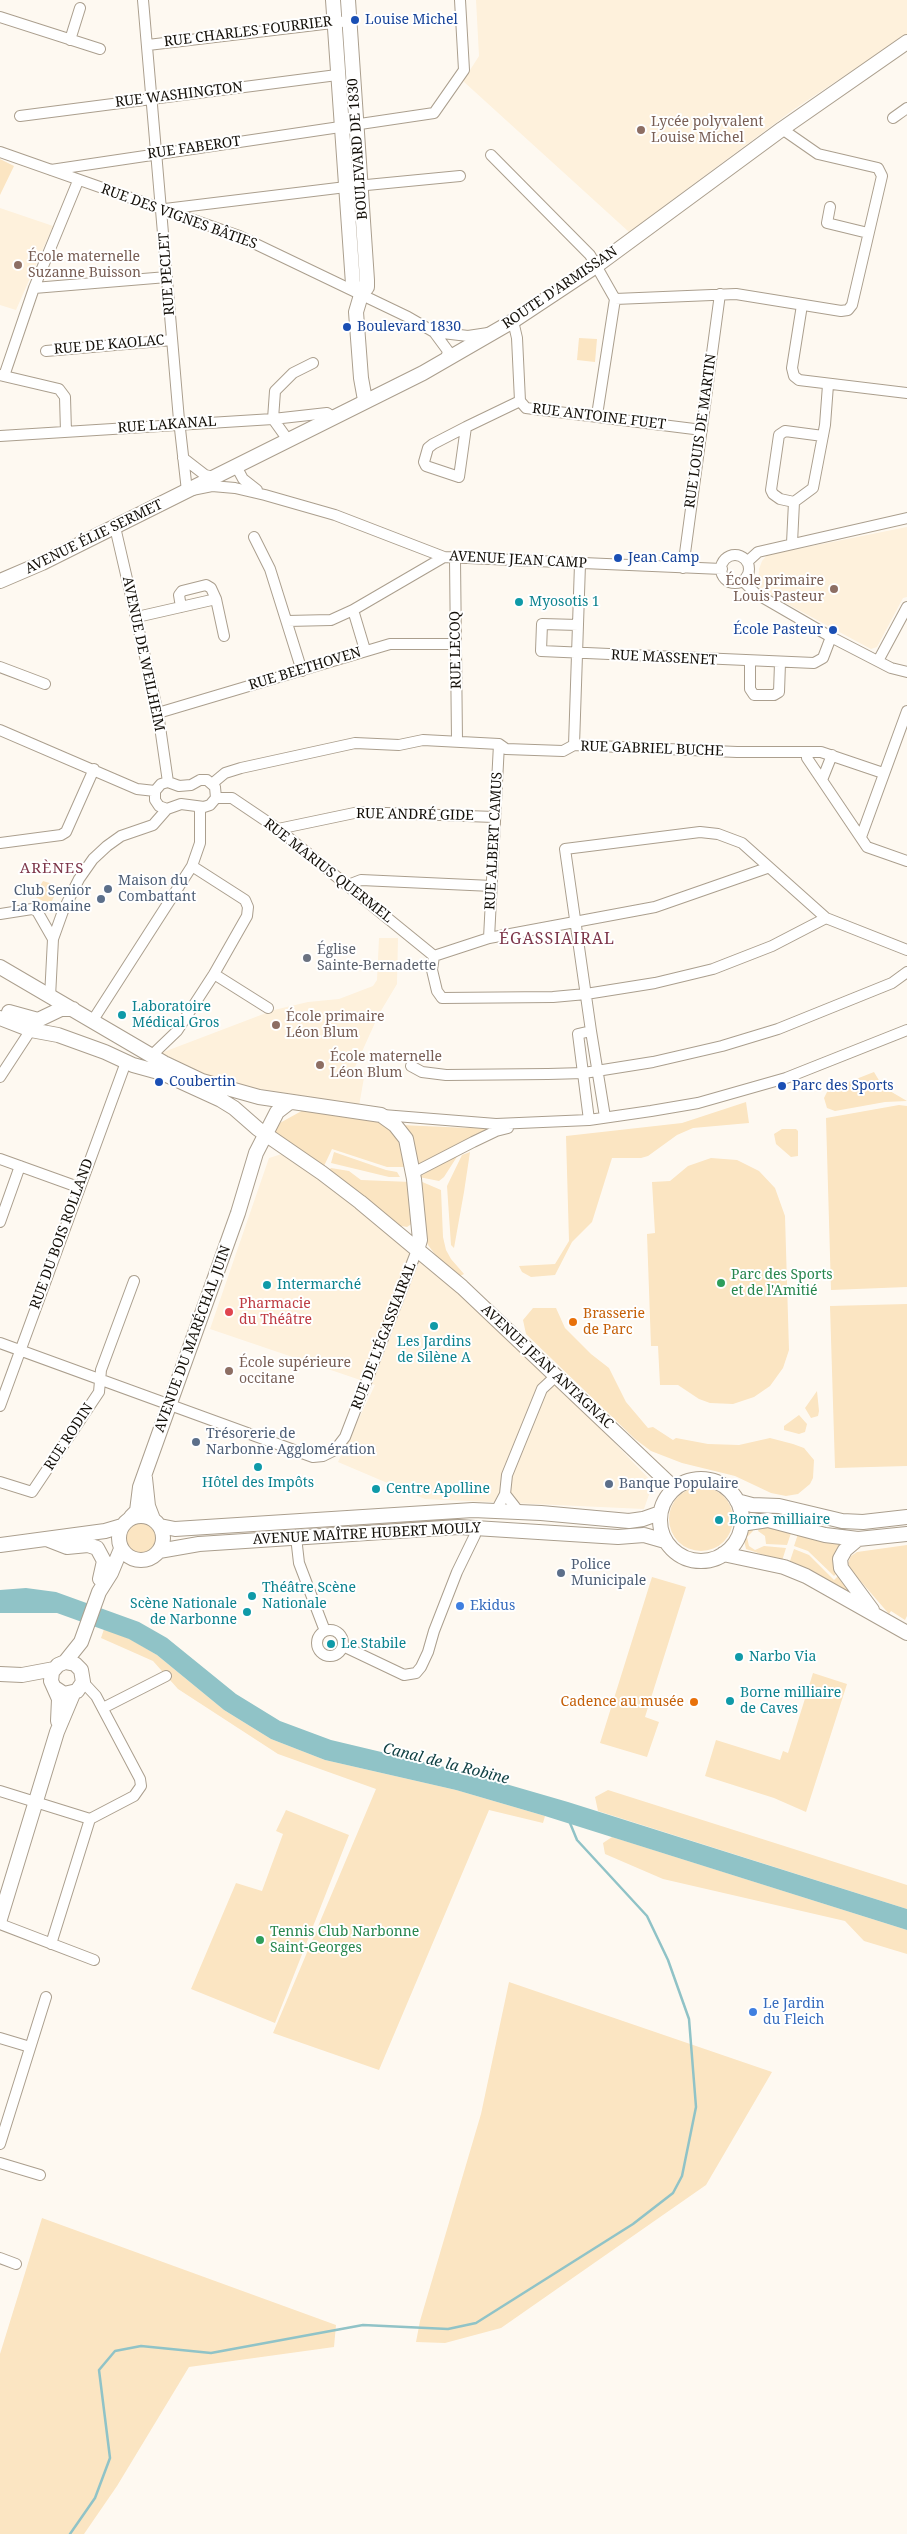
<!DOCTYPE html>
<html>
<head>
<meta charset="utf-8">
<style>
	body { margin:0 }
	canvas { display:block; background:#fef9f1 }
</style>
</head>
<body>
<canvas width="907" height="2534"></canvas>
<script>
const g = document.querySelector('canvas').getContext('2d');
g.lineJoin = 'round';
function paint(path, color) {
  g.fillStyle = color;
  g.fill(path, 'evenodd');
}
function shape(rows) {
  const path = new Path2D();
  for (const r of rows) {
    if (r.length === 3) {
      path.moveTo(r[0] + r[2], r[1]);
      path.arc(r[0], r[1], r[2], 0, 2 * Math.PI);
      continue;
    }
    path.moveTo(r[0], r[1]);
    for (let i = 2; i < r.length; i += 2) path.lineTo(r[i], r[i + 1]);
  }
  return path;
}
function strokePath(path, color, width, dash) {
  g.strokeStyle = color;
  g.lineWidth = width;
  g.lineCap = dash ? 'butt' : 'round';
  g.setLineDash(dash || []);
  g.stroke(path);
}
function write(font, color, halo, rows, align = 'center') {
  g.font = font + ' "Noto Serif",serif';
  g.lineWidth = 4;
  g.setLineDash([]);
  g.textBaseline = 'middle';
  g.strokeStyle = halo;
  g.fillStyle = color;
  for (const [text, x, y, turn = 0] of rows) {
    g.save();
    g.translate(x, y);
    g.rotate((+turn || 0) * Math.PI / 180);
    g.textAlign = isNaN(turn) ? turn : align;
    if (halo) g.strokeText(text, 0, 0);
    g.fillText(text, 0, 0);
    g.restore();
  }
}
paint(shape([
	[476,0,907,0,907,34,793,110,629,232,463,81,479,56],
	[0,208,53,226,16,310,0,305],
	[907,527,907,597,903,598,877,647,871,649,765,592,758,585,759,569,762,561,767,555],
	[379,938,398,938,397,984,379,1014,355,1067,365,1072,359,1106,219,1082,203,1076,161,1053,274,1010,308,1002,339,999,373,986,377,980],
	[285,1153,397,1238,528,1353,653,1483,644,1509,425,1499,338,1462,375,1385,210,1329,269,1158]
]), '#fef1dc');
paint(shape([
	[0,159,14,166,0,195],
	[579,338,597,339,595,362,577,360],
	[43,881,59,886,50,905,34,896],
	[874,1072,883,1087,907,1101,885,1102,835,1111,827,1108,824,1098,828,1090],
	[746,1102,749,1123,693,1128,677,1135,648,1156,641,1158,612,1158,592,1222,572,1242,555,1275,531,1277,522,1272,519,1266,555,1264,569,1241,566,1136,682,1123],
	[899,1105,907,1106,907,1287,831,1290,826,1118],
	[307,1108,381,1119,397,1131,408,1167,387,1167,332,1149,324,1166,270,1133,278,1124],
	[401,1125,468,1128,492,1127,416,1170],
	[782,1129,796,1129,798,1131,798,1156,791,1157,776,1144,774,1134],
	[334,1152,386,1170,397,1172,400,1177,389,1177,331,1163],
	[460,1152,444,1177,439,1181,419,1177],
	[470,1152,464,1192,454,1248,451,1245,447,1186,462,1155],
	[711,1158,737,1160,759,1171,775,1188,785,1216,789,1350,783,1368,770,1386,754,1397,733,1404,710,1403,699,1399,678,1385,660,1385,658,1346,651,1346,647,1234,655,1233,652,1182,670,1181,688,1166],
	[331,1168,349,1171,361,1180,411,1182,413,1223,407,1227,396,1225,327,1172],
	[420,1181,441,1190,443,1237,446,1250,451,1259,464,1274,458,1277,440,1261,428,1245,424,1235],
	[907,1304,907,1466,835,1468,830,1306],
	[533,1308,556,1308,565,1328,591,1354,609,1368,626,1402,648,1428,653,1427,673,1440,676,1438,708,1444,739,1445,770,1438,793,1444,804,1448,814,1460,813,1478,810,1484,798,1494,786,1496,771,1493,735,1476,682,1463,651,1451,635,1439,526,1334,523,1320],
	[817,1391,819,1411,818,1416,811,1418,805,1408],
	[799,1415,807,1424,805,1432,799,1434,784,1430,784,1426],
	[701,1519,32],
	[141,1538,16],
	[763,1525,791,1533,787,1545,766,1544,765,1536,758,1531,760,1526],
	[752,1527,753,1531,747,1537,749,1546,755,1550,764,1546,786,1548,782,1561,746,1549,743,1536],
	[798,1534,844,1543,839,1571,834,1576,808,1551,794,1546],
	[907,1545,907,1616,905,1620,891,1611,889,1614,851,1570,848,1563,851,1556,857,1552],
	[794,1549,809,1555,834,1580,840,1574,858,1598,789,1564],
	[652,1577,686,1587,645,1717,659,1722,647,1757,600,1743],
	[104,1629,130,1639,157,1655,224,1710,271,1739,325,1760,456,1790,545,1816,543,1823,489,1810,379,2070,273,2033,376,1789,278,1754,178,1689,153,1661,101,1638],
	[813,1673,847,1684,806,1812,774,1798,705,1776,716,1740,780,1760,783,1751,788,1753],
	[608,1790,907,1885,907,1909,598,1811,595,1797],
	[286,1810,349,1835,275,2023,191,1989,236,1883,262,1891,283,1834,276,1831],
	[612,1837,907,1930,907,1954,864,1941,845,1921,663,1879,605,1854,603,1843],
	[509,1982,772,2072,706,2185,501,2328,445,2343,416,2342,420,2321,481,2114],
	[42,2218,336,2325,334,2347,189,2367,117,2486,84,2534,0,2534,0,2354]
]), '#fbe5c2');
paint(shape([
	[26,1588,56,1592,139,1622,167,1638,236,1694,280,1721,331,1740,461,1771,568,1802,907,1909,907,1930,545,1816,456,1790,325,1760,271,1739,224,1710,157,1655,129,1639,57,1613,0,1613,0,1590]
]), '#90c3c7');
strokePath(shape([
	[70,2534,95,2498,110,2458,99,2370,115,2351,141,2346,211,2353,363,2325,448,2329,476,2323,633,2224,673,2193,682,2176,696,2107,689,2019,668,1960,647,1916,577,1840,570,1823]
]), '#90c3c7', 2.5);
const street = shape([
	[143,0,179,420,187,491,212,486,235,488,265,495,335,515,444,557,722,569],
	[0,17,100,49],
	[70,40,80,8],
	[148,45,349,21],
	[20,116,337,75],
	[893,118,907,108],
	[0,152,239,236,408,317,434,332,468,336,488,333],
	[491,155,590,255,615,299,597,415],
	[51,170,434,113,464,70,460,0],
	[830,207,827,223,868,233],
	[165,209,346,187,460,176],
	[34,288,167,277],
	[615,299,736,294,841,311,848,310,852,305,882,176,878,168,818,154,782,129],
	[802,305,792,368,794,376,799,380,907,393],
	[513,321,517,338,520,401,526,408,702,430],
	[434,332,448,351,446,359],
	[46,351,172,340],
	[0,375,59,389,65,397,66,432],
	[4,376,34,288,78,181],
	[466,427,459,477,426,466,424,462,428,448,433,444,466,427,520,401],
	[0,436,273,419,327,413,333,417],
	[288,440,273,419,275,391,293,373,313,363],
	[183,458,205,475,214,477],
	[236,466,243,479,257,490],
	[794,502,780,499,773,494,771,490,779,435,785,431,823,436],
	[115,527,158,713,168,782],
	[254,537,270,569,302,671],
	[792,543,794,502,813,488,825,425,828,385],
	[735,569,14],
	[455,559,457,741],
	[747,562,758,552,907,518],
	[683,568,720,294],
	[743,581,755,593,831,637,891,668,907,672],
	[216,599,224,636],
	[353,610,365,650],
	[137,617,216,599,211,588,206,585,182,591,179,595,181,607],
	[287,621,331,620,353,610,444,557],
	[578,625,542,624,541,651,814,663,823,658,831,637],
	[878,661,907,607],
	[750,662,750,689,754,695,774,695,779,692,780,663],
	[0,667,45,684],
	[158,713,390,644,455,644],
	[0,730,137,789,155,791],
	[574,745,580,564],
	[807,758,867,847,907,861],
	[200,780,207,780,215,787,216,798,210,805,204,807,181,804,167,809,159,806,155,800,155,791,161,784,168,782,179,786,191,785,200,780],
	[822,780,832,755],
	[213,783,225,773,241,768,355,743,399,745,423,740,499,744,506,749,563,751,574,745,737,752,821,752,883,773],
	[216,798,232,798,278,829,434,956],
	[278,829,359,812,494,817],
	[861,837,907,711],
	[0,843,61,835,66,832,94,769],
	[348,885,361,880,492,886],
	[0,914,32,909,37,911,53,939],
	[489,938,499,744],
	[434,956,432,970,437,991,442,998,553,997,586,994,655,983,713,969,772,946,826,918],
	[434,956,489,938,655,907,767,868],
	[214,974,268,1008],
	[50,997,53,939,63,911,79,879,93,859,107,846,121,836,153,825,167,809],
	[93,1020,192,866,200,843,200,807],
	[591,1031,565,849,700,832,718,834,742,843,826,918,907,950],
	[152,1055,177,1031,214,974,247,916,248,907,245,900,192,866],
	[411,1066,422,1072,446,1075,548,1074,584,1073,653,1062,722,1046,778,1029,892,983,907,972],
	[0,1077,34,1025],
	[383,1115,496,1124,589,1120,651,1111,698,1103,786,1078,907,1030],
	[589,1120,578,1034,591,1031,605,1117],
	[0,1159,78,1187],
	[413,1173,473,1142,496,1131,508,1128],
	[0,1222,20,1166],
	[0,1343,313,1457,323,1456,335,1450,345,1437,417,1250],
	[0,1406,126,1062],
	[0,1482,32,1492,99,1392,101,1370,134,1281],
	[505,1494,519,1512],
	[496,1511,505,1494,507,1475,542,1389,557,1375],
	[296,1537,299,1563,325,1631],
	[330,1643,13],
	[343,1646,404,1675,416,1673,421,1667,428,1652,434,1631,457,1572,475,1535,476,1527],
	[103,1708,166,1676],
	[0,1791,90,1819],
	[0,1924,94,1960],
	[51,1944,90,1819,134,1796,141,1786,140,1779,96,1696,83,1682],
	[0,2038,30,2047],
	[0,2144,46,1997],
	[0,2163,40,2175],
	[0,2258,16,2264]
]);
const secondary = shape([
	[333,0,353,284,361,295],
	[348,0,367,280,367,287,361,295,356,312,361,378,365,400],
	[0,581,42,563,423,373,513,321,596,266,782,129,907,42],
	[0,967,164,1063,202,1081,259,1097,381,1115,395,1125,406,1139,414,1179,420,1240,417,1250],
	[9,1012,38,1020,61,1009,73,1009],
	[0,1018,31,1030,58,1035,105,1052,133,1065,162,1073,221,1100,234,1108,258,1129,322,1173,360,1202,462,1287,674,1488],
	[145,1478,148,1506,153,1519],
	[701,1520,41],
	[737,1501,752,1505,779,1506,842,1521,863,1522,907,1517],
	[141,1538,22],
	[131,1517,137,1511,140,1487,238,1213,256,1153,277,1112,290,1102],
	[741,1524,768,1520,825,1535,858,1539,907,1534],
	[160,1526,175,1529,473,1510,541,1513,629,1521,643,1519,660,1513],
	[858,1539,845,1550,840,1559,841,1568,872,1610],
	[49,1540,67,1547,88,1545,97,1548,104,1561,100,1579],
	[0,1545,105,1531,122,1526],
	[159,1551,199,1544,459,1527,618,1537,644,1535,665,1541],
	[723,1554,784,1567,806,1576,907,1633],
	[65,1662,81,1642,99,1592,111,1573,121,1549],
	[0,1674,22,1675,54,1669],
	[55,1688,64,1694,77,1691,83,1682,81,1670,75,1664,65,1662,58,1665,52,1672,51,1681,59,1699,58,1721],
	[0,1919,57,1732,73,1694]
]);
strokePath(street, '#ab9f8e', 12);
strokePath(secondary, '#ab9f8e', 16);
strokePath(street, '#fff', 10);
strokePath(secondary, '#fff', 14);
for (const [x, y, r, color] of [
	[355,20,5,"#1a4fb4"],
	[641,130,5,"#8d6e63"],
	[18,265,5,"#8d6e63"],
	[347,327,5,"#1a4fb4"],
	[618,558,5,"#1a4fb4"],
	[834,589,5,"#8d6e63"],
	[519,602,5,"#0f9aa8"],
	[833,630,5,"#1a4fb4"],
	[108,889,5,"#5c6f8a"],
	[101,899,5,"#5c6f8a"],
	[307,958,5,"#6b7280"],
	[122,1015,5,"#0f9aa8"],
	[276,1025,5,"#8d6e63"],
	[320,1065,5,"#8d6e63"],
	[159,1082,5,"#1a4fb4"],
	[782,1086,5,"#1a4fb4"],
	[721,1283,5,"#2e9e5b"],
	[267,1285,5,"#0f9aa8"],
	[229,1312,5,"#e0444e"],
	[573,1322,5,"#e8710a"],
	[434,1326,5,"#0f9aa8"],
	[229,1371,5,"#8d6e63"],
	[196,1442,5,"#5c6f8a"],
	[258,1467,5,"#0f9aa8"],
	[609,1484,5,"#5c6f8a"],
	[376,1489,5,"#0f9aa8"],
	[719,1520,5,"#0f9aa8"],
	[561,1573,5,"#5c6f8a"],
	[252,1596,5,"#0f9aa8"],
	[460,1606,5,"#3f7fe0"],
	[247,1612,5,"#0f9aa8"],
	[331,1644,5,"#0f9aa8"],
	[739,1657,5,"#0f9aa8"],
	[730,1701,5,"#0f9aa8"],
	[694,1702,5,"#e8710a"],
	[260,1940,5,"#2e9e5b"],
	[753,2012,5,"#3f7fe0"]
]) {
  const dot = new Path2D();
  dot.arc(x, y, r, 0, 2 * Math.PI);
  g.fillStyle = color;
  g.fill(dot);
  strokePath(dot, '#fff', 2);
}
write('14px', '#164399', '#fff', [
	["Louise Michel",365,20],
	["Boulevard 1830",357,327],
	["Jean Camp",628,558],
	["École Pasteur",823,630,"right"],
	["Coubertin",169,1082],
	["Parc des Sports",792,1086]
], 'left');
write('14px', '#130f08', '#fff', [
	["RUE CHARLES FOURRIER",248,32,-7],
	["RUE WASHINGTON",179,95,-7],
	["RUE FABEROT",194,148,-8],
	["BOULEVARD DE 1830",358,149,-94],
	["RUE DES VIGNES BÂTIES",179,217,20],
	["RUE PECLET",167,274,-94],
	["ROUTE D'ARMISSAN",560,288,-34],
	["RUE DE KAOLAC",109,345,-5],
	["RUE ANTOINE FUET",599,417,7],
	["RUE LAKANAL",167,425,-4],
	["RUE LOUIS DE MARTIN",701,431,-82],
	["AVENUE ÉLIE SERMET",94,537,-26],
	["AVENUE JEAN CAMP",518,560,3],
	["RUE LECOQ",456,650,-91],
	["AVENUE DE WEILHEIM",143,654,78],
	["RUE MASSENET",664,658,3],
	["RUE BEETHOVEN",305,669,-17],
	["RUE GABRIEL BUCHE",652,749,2],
	["RUE ANDRÉ GIDE",415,815,1],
	["RUE ALBERT CAMUS",494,841,-87],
	["RUE MARIUS QUERMEL",328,871,38],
	["RUE DU BOIS ROLLAND",62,1234,-70],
	["RUE DE L'ÉGASSIAIRAL",384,1336,-69],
	["AVENUE DU MARÉCHAL JUIN",193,1339,-70],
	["AVENUE JEAN ANTAGNAC",547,1367,43],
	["RUE RODIN",69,1437,-57],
	["AVENUE MAÎTRE HUBERT MOULY",367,1534,-3]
]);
write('14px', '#785e54', '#fff', [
	["Lycée polyvalent",651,122],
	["Louise Michel",651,138],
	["École maternelle",28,257],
	["Suzanne Buisson",28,273],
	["École primaire",824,581,"right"],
	["Louis Pasteur",824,597,"right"],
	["École primaire",286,1017],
	["Léon Blum",286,1033],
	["École maternelle",330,1057],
	["Léon Blum",330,1073],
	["École supérieure",239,1363],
	["occitane",239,1379]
], 'left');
write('14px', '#0d838f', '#fff', [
	["Myosotis 1",529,602],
	["Laboratoire",132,1007],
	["Médical Gros",132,1023],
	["Intermarché",277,1285],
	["Les Jardins",434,1342,"center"],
	["de Silène A",434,1358,"center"],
	["Hôtel des Impôts",258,1483,"center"],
	["Centre Apolline",386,1489],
	["Borne milliaire",729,1520],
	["Théâtre Scène",262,1588],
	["Nationale",262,1604],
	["Scène Nationale",237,1604,"right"],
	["de Narbonne",237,1620,"right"],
	["Le Stabile",341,1644],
	["Narbo Via",749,1657],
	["Borne milliaire",740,1693],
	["de Caves",740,1709]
], 'left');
write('14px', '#4e5e75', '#fff', [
	["Maison du",118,881],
	["Combattant",118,897],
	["Club Senior",91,891,"right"],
	["La Romaine",91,907,"right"],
	["Trésorerie de",206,1434],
	["Narbonne Agglomération",206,1450],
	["Banque Populaire",619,1484],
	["Police",571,1565],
	["Municipale",571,1581]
], 'left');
write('14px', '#5b616d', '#fff', [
	["Église",317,950],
	["Sainte-Bernadette",317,966]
], 'left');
write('14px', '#27864d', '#fff', [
	["Parc des Sports",731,1275],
	["et de l'Amitié",731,1291],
	["Tennis Club Narbonne",270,1932],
	["Saint-Georges",270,1948]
], 'left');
write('14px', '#be3a42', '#fff', [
	["Pharmacie",239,1304],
	["du Théâtre",239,1320]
], 'left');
write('14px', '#c56008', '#fff', [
	["Brasserie",583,1314],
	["de Parc",583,1330],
	["Cadence au musée",684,1702,"right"]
], 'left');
write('14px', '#366cbe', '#fff', [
	["Ekidus",470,1606],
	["Le Jardin",763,2004],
	["du Fleich",763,2020]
], 'left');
g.letterSpacing = '1px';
write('15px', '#7d364a', '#fff', [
	["ARÈNES",52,869]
]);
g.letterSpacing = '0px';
write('italic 15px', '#114144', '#fff', [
	["Canal de la Robine",446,1764,14]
]);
g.letterSpacing = '1px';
write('16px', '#7d364a', '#fff', [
	["ÉGASSIAIRAL",557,939]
]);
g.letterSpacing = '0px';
</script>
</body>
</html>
